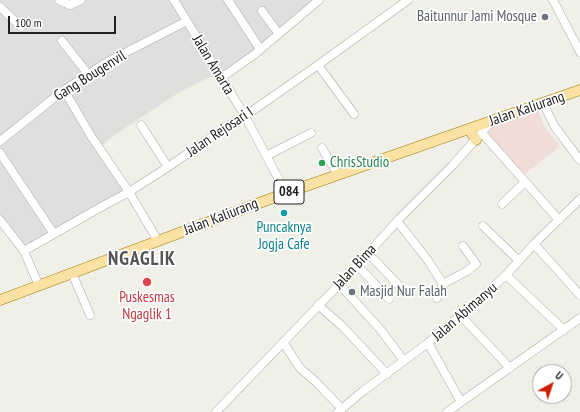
<!DOCTYPE html>
<html>
<head>
<meta charset="utf-8">
<style>
	body { margin:0 }
	#map { position:relative; width:580px; height:412px; overflow:hidden; background:#f1f0e8; font-family:"PT Sans Narrow",sans-serif }
	canvas { display:block }
	.north { position:absolute; left:532px; top:364px; width:40px; height:40px; box-sizing:border-box; background:#fff; border:1px solid #a6a6a6; border-radius:50%; rotate:40deg; font-size:11px; font-weight:700; line-height:16px; text-align:center; color:#212121 }
	.north::after { content:''; display:block; margin:auto; width:14px; height:18px; background:#cf1f03; clip-path:polygon(50% 0,100% 100%,50% 72%,0 100%) }
	.scale { position:absolute; left:8px; top:16px; width:108px; height:18px; box-sizing:border-box; border:2px solid #212121; border-top:0; padding-left:5px; font-size:12px; line-height:14px; white-space:nowrap; color:#212121; -webkit-text-stroke:3px #fff; paint-order:stroke }
</style>
</head>
<body>
<div id="map">
<canvas width="580" height="412"></canvas>
<div class="north">U</div>
<div class="scale">100 m</div>
</div>
<script>
const g = document.querySelector('canvas').getContext('2d');
g.lineJoin = 'round';
function paint(path, color) {
  g.fillStyle = color;
  g.fill(path, 'evenodd');
}
function shape(rows) {
  const path = new Path2D();
  for (const r of rows) {
    path.moveTo(r[0], r[1]);
    for (let i = 2; i < r.length; i += 2) path.lineTo(r[i], r[i + 1]);
  }
  return path;
}
function strokePath(path, color, width, dash) {
  g.strokeStyle = color;
  g.lineWidth = width;
  g.lineCap = dash ? 'butt' : 'round';
  g.setLineDash(dash || []);
  g.stroke(path);
}
function write(font, color, halo, rows, align = 'center') {
  g.font = font + ' "PT Sans Narrow",sans-serif';
  g.lineWidth = 3.5;
  g.setLineDash([]);
  g.textBaseline = 'middle';
  g.strokeStyle = halo;
  g.fillStyle = color;
  for (const [text, x, y, turn = 0] of rows) {
    g.save();
    g.translate(x, y);
    g.rotate((+turn || 0) * Math.PI / 180);
    g.textAlign = isNaN(turn) ? turn : align;
    if (halo) g.strokeText(text, 0, 0);
    g.fillText(text, 0, 0);
    g.restore();
  }
}
paint(shape([
	[0,0,315,0,238,63,178,93,119,132,101,146,129,191,20,251,0,222]
]), '#dfdfde');
paint(shape([
	[538,109,544,126,560,146,523,176,487,135,493,125]
]), '#f1ddd8');
const minor = shape([
	[59,0,70,5,81,0],
	[174,0,245,116,286,193],
	[228,0,260,49],
	[553,0,580,52],
	[0,7,21,27],
	[262,11,279,34],
	[62,41,88,74],
	[318,65,354,114],
	[221,78,255,54,319,0],
	[64,90,91,136,129,192,158,241],
	[543,103,555,127,580,160],
	[141,125,168,167],
	[482,133,559,220],
	[0,141,64,90,107,62,187,21],
	[322,148,338,175],
	[0,153,54,234],
	[266,156,311,133],
	[502,204,525,182],
	[0,220,24,251,39,286],
	[397,221,427,259,443,284,437,298],
	[483,226,519,261],
	[534,244,580,295],
	[24,251,101,207,129,192,168,167,229,125,245,116,318,65,408,0],
	[368,253,405,292],
	[357,265,389,299],
	[72,273,90,315],
	[506,275,564,330],
	[339,284,380,329,404,361],
	[443,284,467,271,476,264,463,246],
	[318,305,342,326,387,374],
	[460,315,510,368],
	[283,342,300,368,315,381,342,409],
	[428,343,461,402],
	[216,412,352,271,400,218,452,166,492,121],
	[338,412,363,391,428,343,471,307,506,275,534,244,580,199],
	[447,412,580,318]
]);
const major = shape([
	[469,129,476,140],
	[0,300,286,193,580,90]
]);
strokePath(minor, '#a8a8a8', 9);
strokePath(major, '#9c7e03', 11);
strokePath(minor, '#fff', 8);
strokePath(major, '#fbe1a4', 10);
for (const [x, y, r, color] of [
	[545,17,4,"#6b7280"],
	[322,163,4,"#2e9e5b"],
	[284,213,4,"#0f9aa8"],
	[147,282,5,"#e0444e"],
	[352,292,4,"#6b7280"]
]) {
  const dot = new Path2D();
  dot.arc(x, y, r, 0, 2 * Math.PI);
  g.fillStyle = color;
  g.fill(dot);
  strokePath(dot, '#fff', 1.5);
}
for (const [x, y, w] of [
	[289,192,30]
]) {
  const box = new Path2D();
  box.roundRect(x - w / 2, y - 12, w, 24, 3);
  g.fillStyle = '#fff';
  g.fill(box);
  strokePath(box, '#212121', 1);
}
write('bold 14px', '#212121', null, [
	["084",289,192]
]);
write('15px', '#5b616d', '#fff', [
	["Baitunnur Jami Mosque",537,17],
	["Masjid Nur Falah",360,292,"left"]
], 'right');
write('15px', '#212121', '#fff', [
	["Jalan Amarta",213,65,59],
	["Gang Bougenvil",90,76,-32],
	["Jalan Kaliurang",527,109,-19],
	["Jalan Rejosari I",220,132,-34],
	["Jalan Kaliurang",221,217,-21],
	["Jalan Bima",355,267,-47],
	["Jalan Abimanyu",465,312,-41]
]);
write('15px', '#27864d', '#fff', [
	["ChrisStudio",330,163]
], 'left');
write('15px', '#0d838f', '#fff', [
	["Puncaknya",284,228],
	["Jogja Cafe",284,245]
]);
write('15px', '#be3a42', '#fff', [
	["Puskesmas",147,298],
	["Ngaglik 1",147,315]
]);
g.letterSpacing = '1px';
write('bold 19px', '#545454', '#fff', [
	["NGAGLIK",142,260]
]);
g.letterSpacing = '0px';
</script>
</body>
</html>
